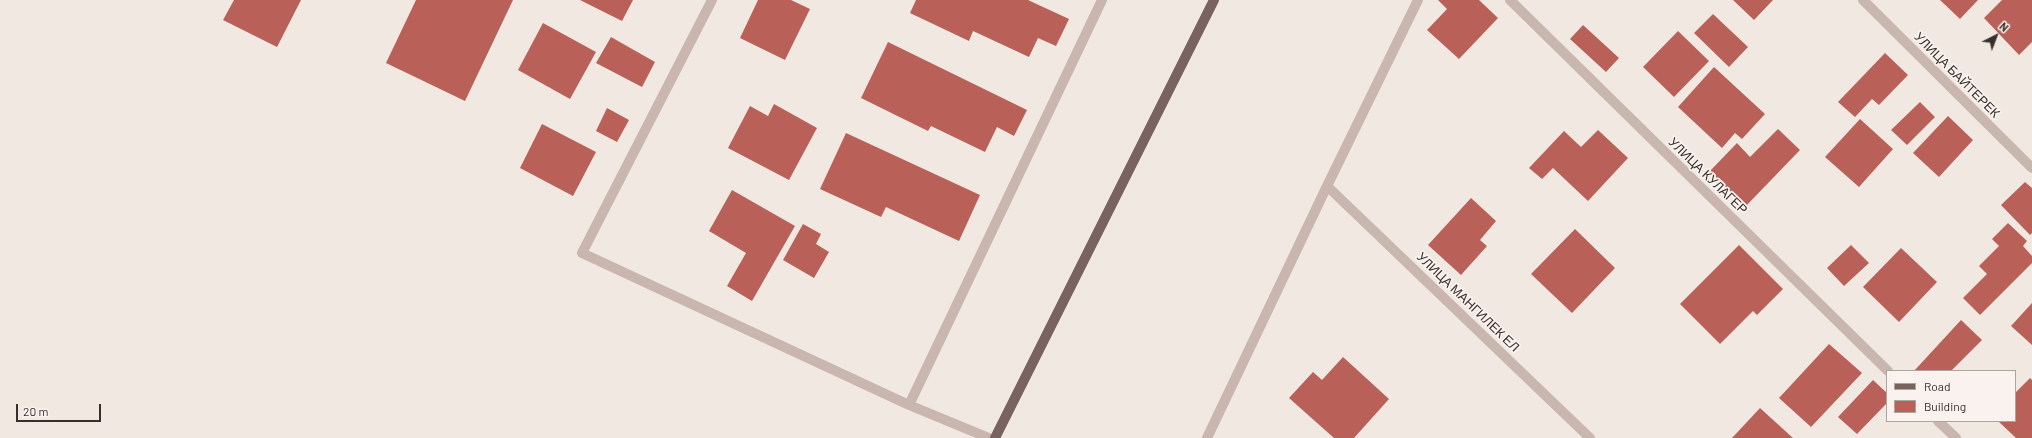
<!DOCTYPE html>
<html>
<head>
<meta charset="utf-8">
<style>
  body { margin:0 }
  #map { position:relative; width:2032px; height:438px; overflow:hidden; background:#f1e8e2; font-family:Barlow,sans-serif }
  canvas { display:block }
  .legend { position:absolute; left:1886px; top:370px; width:130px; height:52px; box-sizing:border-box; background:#f9f2ee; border:1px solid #aca4a0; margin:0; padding:5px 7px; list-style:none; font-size:12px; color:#382e2c }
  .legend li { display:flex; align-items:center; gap:8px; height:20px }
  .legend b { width:20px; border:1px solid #aca4a0 }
  .north { position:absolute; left:1976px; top:16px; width:40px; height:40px; -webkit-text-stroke:3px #f9f2ee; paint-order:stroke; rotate:42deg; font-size:11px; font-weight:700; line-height:16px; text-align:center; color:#382e2c }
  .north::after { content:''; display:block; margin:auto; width:14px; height:18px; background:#382e2c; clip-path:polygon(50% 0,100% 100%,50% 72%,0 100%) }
  .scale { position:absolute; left:16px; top:404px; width:85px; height:18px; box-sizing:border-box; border:2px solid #382e2c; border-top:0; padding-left:5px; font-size:12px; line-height:14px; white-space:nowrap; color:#382e2c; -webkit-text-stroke:3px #f9f2ee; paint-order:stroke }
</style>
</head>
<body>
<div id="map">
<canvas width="2032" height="438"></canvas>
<ul class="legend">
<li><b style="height:5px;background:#78635f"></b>Road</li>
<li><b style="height:11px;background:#b96158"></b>Building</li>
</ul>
<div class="north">N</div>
<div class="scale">20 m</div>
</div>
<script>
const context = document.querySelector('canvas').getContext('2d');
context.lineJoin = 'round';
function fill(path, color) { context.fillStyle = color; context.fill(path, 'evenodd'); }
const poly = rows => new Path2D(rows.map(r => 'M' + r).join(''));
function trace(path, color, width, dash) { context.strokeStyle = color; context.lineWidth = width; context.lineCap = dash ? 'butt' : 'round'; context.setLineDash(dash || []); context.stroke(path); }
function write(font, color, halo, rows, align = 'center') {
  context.font = font + ' Barlow,sans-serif'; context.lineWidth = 3.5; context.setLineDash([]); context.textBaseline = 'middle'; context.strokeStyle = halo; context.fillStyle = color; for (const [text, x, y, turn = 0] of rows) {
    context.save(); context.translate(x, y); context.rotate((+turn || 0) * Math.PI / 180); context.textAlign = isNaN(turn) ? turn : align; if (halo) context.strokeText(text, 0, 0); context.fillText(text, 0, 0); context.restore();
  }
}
const building = poly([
  [234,0,301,0,277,47,223,20],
  [416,0,513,0,465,101,386,63],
  [580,0,633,0,622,21],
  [758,0,791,0,810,9,785,60,740,38],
  [916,0,1028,0,1069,19,1056,46,1038,38,1029,57,973,31,969,41,910,13],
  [1438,0,1479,0,1498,18,1459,59,1427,30,1447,9],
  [1733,0,1773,0,1754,20],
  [1940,0,1978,0,1960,19],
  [2002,0,2032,0,2032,42,2019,55,1984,18],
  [1713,14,1748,47,1729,67,1694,33],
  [543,23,596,52,570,99,518,70],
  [1583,25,1619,58,1606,72,1570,39],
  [1678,31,1709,61,1674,97,1643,67],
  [611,37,655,62,642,87,596,63],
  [888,42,1027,110,1014,136,997,127,985,152,931,126,928,131,861,98],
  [1885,53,1908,75,1879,105,1872,99,1855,117,1838,102],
  [1714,67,1765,114,1742,139,1735,133,1722,148,1678,107],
  [1920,102,1935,117,1907,145,1891,130],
  [774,104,817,128,789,180,728,148,750,106,768,116],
  [607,108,629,120,617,142,596,131],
  [1948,116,1973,140,1939,177,1913,153],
  [1860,119,1893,149,1859,187,1825,157],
  [542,124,596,152,573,196,520,168],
  [1778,129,1800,150,1745,207,1710,171,1737,143,1750,157],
  [1598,130,1628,158,1588,201,1553,168,1542,179,1529,168,1564,131,1581,147],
  [846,133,980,195,959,241,886,207,881,217,820,189],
  [2025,182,2032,188,2032,233,2030,235,2001,205],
  [732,190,795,226,752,301,727,286,746,253,709,231],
  [1471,198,1496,221,1480,240,1487,246,1461,275,1428,245],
  [2008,223,2027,241,2023,246,2032,256,2032,263,1980,315,1963,298,1987,274,1979,266,1999,246,1992,239],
  [803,224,821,234,816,244,829,252,814,278,783,260],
  [1575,229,1615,268,1572,313,1531,274],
  [1739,245,1783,289,1757,315,1753,311,1720,344,1680,304],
  [1851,245,1869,263,1844,286,1827,268],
  [1901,248,1937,282,1899,322,1863,287],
  [2032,303,2032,345,2011,326],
  [1961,320,1982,340,1951,371,1914,371],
  [1829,344,1862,373,1811,427,1779,398],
  [1343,357,1389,399,1354,438,1334,438,1289,398,1313,372,1322,380],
  [2030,378,2032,380,2032,438,2016,438,1998,421,2015,421,2015,393],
  [1873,380,1887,393,1887,403,1857,434,1838,417],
  [1760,408,1793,438,1732,438]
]);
const minor = poly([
  [712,0,582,253,909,405,1102,0],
  [1510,0,1888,371],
  [1863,0,2032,168],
  [1327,186,1590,438],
  [909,405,989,438],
  [1938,421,1956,438],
  [1207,438,1327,186,1418,0]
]);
const major = poly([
  [995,438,1214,0]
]);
const streetNames = [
  ["УЛИЦА БАЙТЕРЕК",1957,75,45],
  ["УЛИЦА КУЛАГЕР",1708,176,44],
  ["УЛИЦА МАНГИЛЕК ЕЛ",1468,302,44]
];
fill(building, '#b96158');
trace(minor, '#c8b6af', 10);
trace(major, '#78635f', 10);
write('13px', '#382e2c', '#f9f2ee', streetNames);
</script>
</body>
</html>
